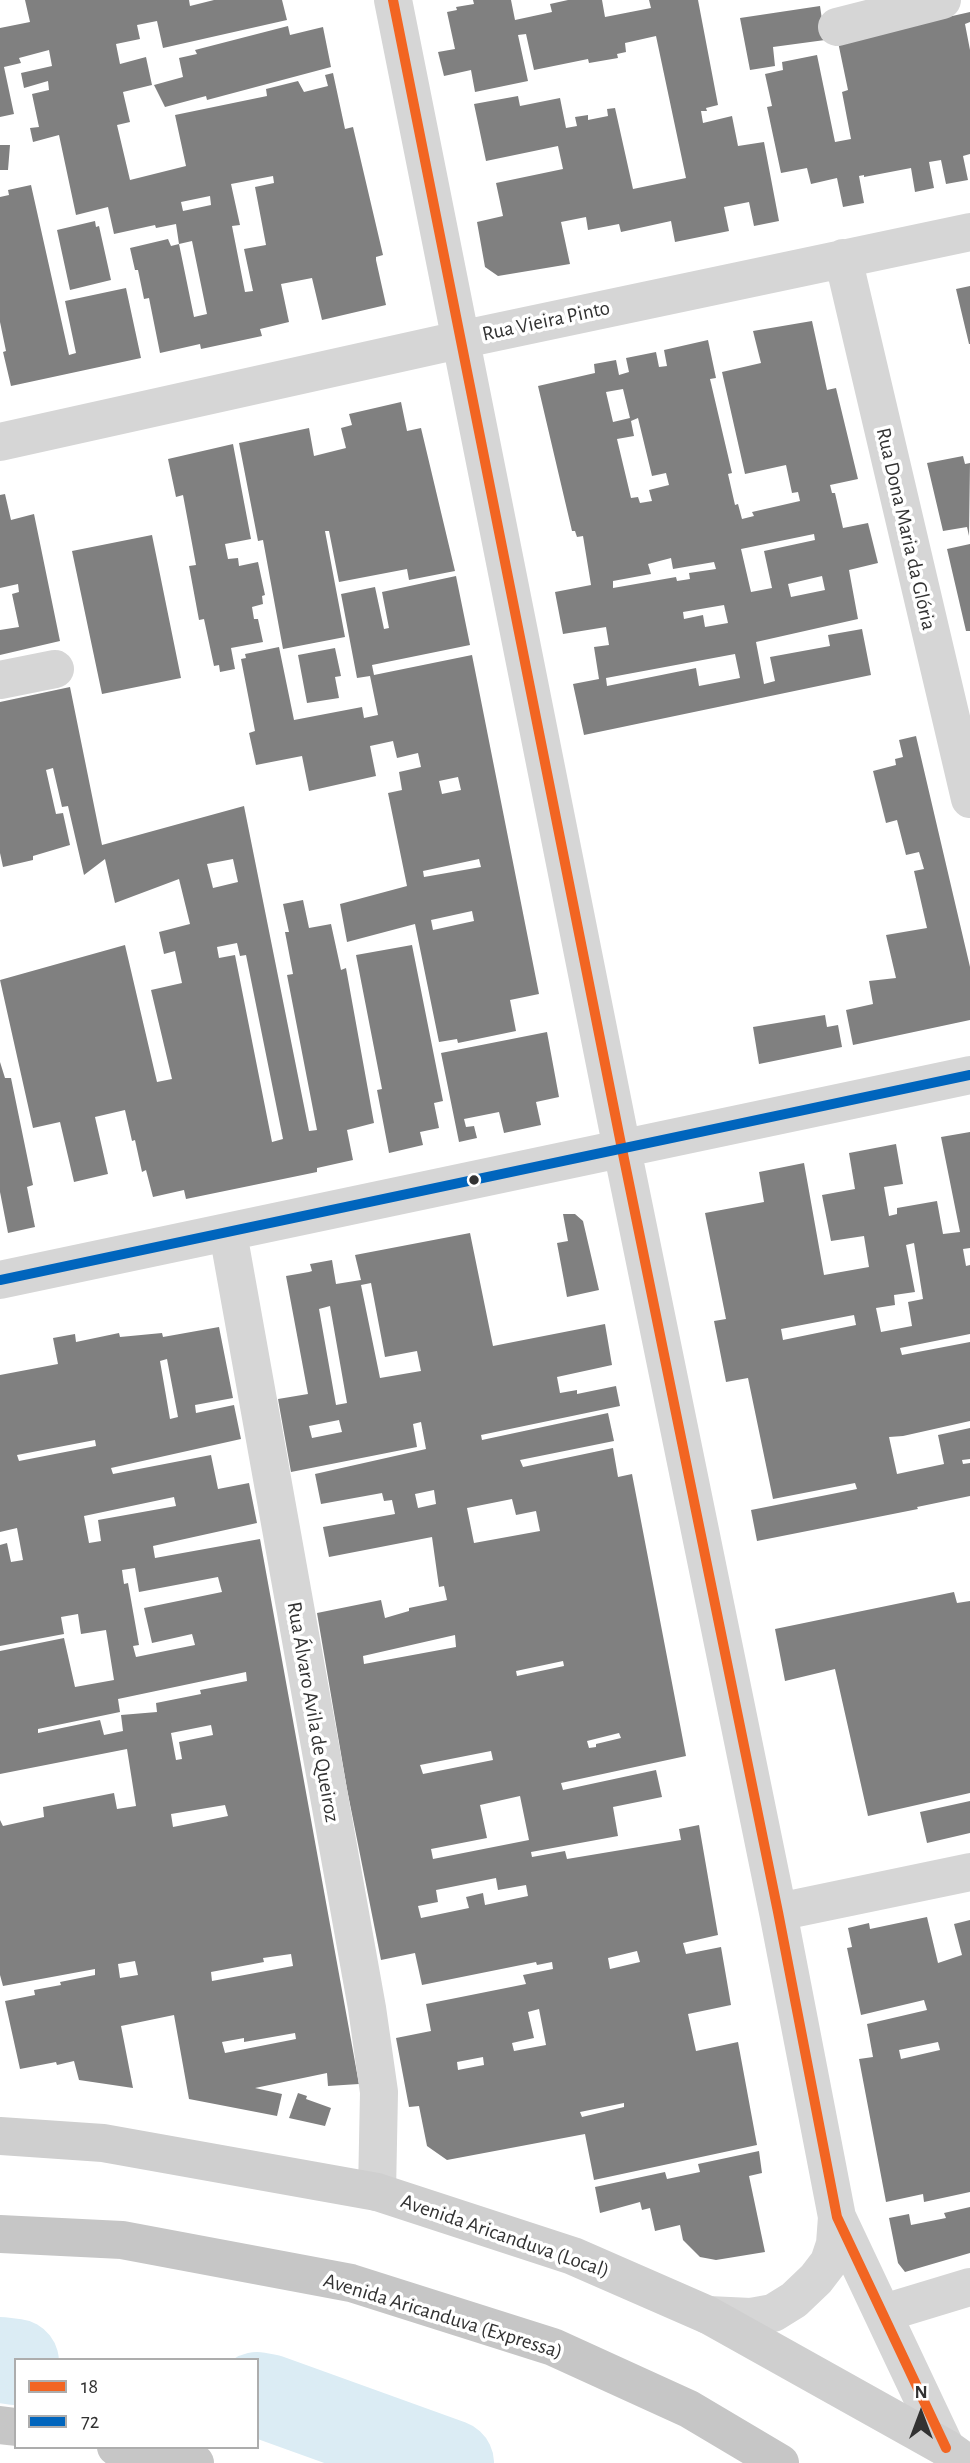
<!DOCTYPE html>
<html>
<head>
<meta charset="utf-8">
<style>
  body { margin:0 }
  #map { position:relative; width:970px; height:2463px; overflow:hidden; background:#fff; font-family:"Alegreya Sans",sans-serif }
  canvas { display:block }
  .legend { position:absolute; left:14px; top:2358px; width:245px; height:91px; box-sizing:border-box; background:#fff; border:2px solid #adadad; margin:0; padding:9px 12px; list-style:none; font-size:21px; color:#323232 }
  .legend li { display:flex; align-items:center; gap:14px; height:35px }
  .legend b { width:35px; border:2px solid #adadad }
  .north { position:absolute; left:886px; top:2379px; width:70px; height:70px; -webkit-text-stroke:5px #fff; paint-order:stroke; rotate:0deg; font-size:19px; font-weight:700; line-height:28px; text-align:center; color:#323232 }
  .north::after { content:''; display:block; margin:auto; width:24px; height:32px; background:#323232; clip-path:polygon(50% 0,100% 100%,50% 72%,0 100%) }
</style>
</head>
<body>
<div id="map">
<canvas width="970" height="2463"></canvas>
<ul class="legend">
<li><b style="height:9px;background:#f26522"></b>18</li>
<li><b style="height:9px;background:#0065bd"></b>72</li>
</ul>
<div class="north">N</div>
</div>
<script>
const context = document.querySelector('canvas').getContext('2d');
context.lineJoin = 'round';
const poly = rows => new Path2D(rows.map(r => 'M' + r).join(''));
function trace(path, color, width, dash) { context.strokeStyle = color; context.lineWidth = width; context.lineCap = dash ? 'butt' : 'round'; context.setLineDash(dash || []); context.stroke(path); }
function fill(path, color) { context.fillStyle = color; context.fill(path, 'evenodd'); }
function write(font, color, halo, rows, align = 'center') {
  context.font = font + ' "Alegreya Sans",sans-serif'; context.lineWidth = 7; context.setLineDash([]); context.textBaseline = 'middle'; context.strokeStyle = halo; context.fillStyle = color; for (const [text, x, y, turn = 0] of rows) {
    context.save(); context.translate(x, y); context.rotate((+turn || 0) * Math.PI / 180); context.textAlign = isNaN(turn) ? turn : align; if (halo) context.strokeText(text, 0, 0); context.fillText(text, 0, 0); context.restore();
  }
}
const river = poly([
  [0,2360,16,2362],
  [257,2395,268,2397,451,2463]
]);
const building = poly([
  [25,0,189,0,190,6,214,0,282,0,287,20,163,48,157,21,137,25,140,39,116,44,120,64,146,57,152,85,123,92,130,122,117,125,130,180,186,166,175,115,267,96,266,89,298,81,304,92,328,86,325,75,333,73,345,129,353,127,383,255,376,257,376,260,386,305,322,320,312,278,281,284,289,322,260,329,262,336,201,349,200,344,160,353,149,298,144,299,138,270,135,270,130,248,168,239,171,246,179,244,194,317,207,314,192,241,179,244,176,224,156,228,155,225,114,234,108,207,76,215,59,135,33,142,30,128,39,127,32,94,49,90,48,81,24,88,21,73,52,66,49,50,19,58,21,63,4,67,14,114,0,117,0,28,30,22],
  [273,176,274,183,255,187,266,245,244,249,253,291,245,292,232,226,240,225,231,184],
  [210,196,211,205,183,211,181,202],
  [473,0,511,0,515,20,552,12,550,4,568,0,602,0,605,17,651,8,649,0,698,0,718,105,706,108,707,111,701,111,703,123,732,116,738,146,764,142,779,221,754,226,749,202,724,207,729,231,675,242,671,221,621,232,619,224,588,230,586,217,561,222,570,264,498,276,485,267,477,222,503,216,496,183,563,169,558,146,486,161,474,104,518,96,520,106,560,98,566,128,577,126,575,117,588,115,588,120,608,116,607,109,615,108,633,189,686,178,656,36,625,43,626,52,617,54,618,58,589,63,588,59,534,70,526,34,518,35,528,81,475,92,471,70,444,76,438,52,455,49,447,12,457,10,456,7,474,4],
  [820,6,825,40,773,47,775,66,750,70,740,18],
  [970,12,970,22,965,24,970,50,970,154,963,156,968,180,946,184,941,160,929,162,934,188,915,192,911,168,864,177,864,175,859,176,864,203,843,207,837,178,811,184,807,168,781,173,767,107,772,106,765,74,783,70,782,62,817,55,835,142,851,139,842,92,848,90,838,42],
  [288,26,290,35,323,27,331,67,207,100,206,96,165,107,154,85,183,77,179,58,197,54,195,50],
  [0,145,10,145,8,170,0,170],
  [31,185,69,355,76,353,65,301,126,288,141,358,11,386,3,352,6,351,0,322,0,197,9,195,8,190],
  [95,221,96,227,99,226,111,280,70,290,57,230],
  [970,286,970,344,969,344,956,289],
  [812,321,827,390,836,388,858,479,830,485,832,493,835,493,843,528,868,523,878,563,849,570,858,619,756,642,764,684,775,681,770,657,830,646,828,635,862,629,871,675,584,735,573,684,599,679,594,647,609,645,606,627,563,634,555,592,591,585,583,536,577,537,575,531,572,531,538,386,595,373,594,364,616,360,619,375,629,372,626,358,656,352,659,367,667,366,664,350,708,340,716,378,710,379,732,473,728,474,735,505,738,504,742,519,754,516,752,512,800,501,798,492,792,493,786,465,745,474,722,372,761,363,753,331],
  [623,389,630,418,613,422,606,392],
  [638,418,652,476,666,473,669,485,649,490,652,501,640,503,638,497,631,498,617,439,634,436,631,421],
  [814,534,815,540,764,551,772,588,751,592,741,549],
  [671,558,673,569,714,562,716,569,689,573,690,579,677,581,676,577,613,588,613,581,651,574,648,564],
  [822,576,825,590,791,597,788,584],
  [724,605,728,623,705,627,703,615,684,619,683,612],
  [735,654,740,678,699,686,696,668,607,686,606,678],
  [401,402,407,431,421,428,455,571,409,580,407,569,339,582,329,531,325,531,345,637,283,649,263,540,258,541,239,443,309,428,314,456,346,448,341,428,352,425,349,414],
  [233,444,251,539,225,544,228,559,238,558,239,566,258,562,265,595,262,596,263,604,252,607,254,619,258,619,263,642,231,648,235,669,220,672,219,665,214,666,204,619,199,620,189,566,196,565,183,495,176,497,168,459],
  [963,456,965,464,970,463,969,536,967,527,943,531,927,463],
  [5,494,11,520,34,514,60,641,0,655,0,630,19,627,12,594,19,592,18,584,0,588,0,495],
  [152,535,181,678,102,694,72,551],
  [970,544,970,631,966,631,947,549],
  [456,576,470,645,372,665,374,675,472,655,539,994,510,1000,516,1031,458,1043,457,1039,439,1042,415,924,347,942,340,904,407,886,388,793,402,790,399,772,421,767,418,753,397,758,393,741,370,746,376,776,309,791,302,756,256,765,249,733,255,731,241,659,246,658,245,654,279,647,294,720,362,707,364,718,378,715,370,676,357,678,341,594,375,587,384,629,389,628,382,592],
  [458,777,461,790,442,794,439,781],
  [479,859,481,867,424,877,423,871],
  [472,911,474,921,433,930,431,920],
  [335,648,341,676,335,677,339,698,307,703,298,655],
  [70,687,102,845,244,806,309,1131,317,1130,287,975,293,974,285,932,289,932,283,904,303,900,309,928,331,924,341,970,346,968,374,1123,347,1130,353,1160,317,1168,317,1172,186,1199,184,1190,153,1197,146,1170,142,1172,135,1140,132,1141,125,1110,95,1117,108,1174,74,1182,60,1122,33,1128,0,980,125,945,157,1082,172,1079,151,990,182,983,175,951,164,954,159,932,190,924,179,879,115,903,105,859,84,875,68,806,62,807,53,768,46,770,56,814,63,813,70,845,33,856,33,860,3,867,0,853,0,702],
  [233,859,238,882,213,888,207,864],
  [237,943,240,956,246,955,283,1139,272,1142,235,955,219,958,217,947],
  [916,736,970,967,970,1020,853,1045,846,1010,873,1004,869,981,896,978,886,935,927,928,914,871,924,869,919,852,906,855,897,820,886,823,873,771,896,765,895,759,903,757,899,740],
  [412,945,443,1101,434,1103,439,1128,420,1132,423,1145,389,1153,377,1090,382,1089,356,955],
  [825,1015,827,1027,838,1025,842,1047,759,1064,753,1027],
  [547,1032,559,1097,536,1102,541,1125,504,1133,499,1112,464,1119,466,1127,474,1126,477,1138,459,1142,441,1053],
  [0,1062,5,1078,11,1078,33,1185,27,1187,35,1227,8,1233,0,1192],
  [970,1132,970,1248,963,1249,966,1266,970,1265,970,1334,900,1348,902,1355,970,1342,970,1421,903,1436,889,1437,897,1474,944,1464,938,1435,970,1428,970,1459,962,1460,963,1464,970,1463,970,1496,917,1507,918,1509,757,1541,751,1510,857,1489,855,1483,773,1499,748,1378,726,1382,714,1321,726,1319,705,1213,764,1202,759,1172,804,1163,824,1275,869,1267,864,1236,831,1241,822,1195,855,1189,849,1153,896,1144,903,1184,884,1187,889,1216,897,1214,897,1208,937,1201,943,1234,960,1232,941,1137],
  [914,1243,923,1299,908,1302,912,1326,881,1332,876,1308,895,1305,894,1295,915,1292,906,1245],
  [854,1315,856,1325,783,1340,781,1329],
  [563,1214,575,1214,583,1221,599,1290,567,1297,557,1243,568,1241],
  [470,1233,493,1346,605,1324,612,1365,557,1377,560,1393,577,1390,577,1394,616,1386,620,1406,481,1435,482,1440,608,1413,614,1441,520,1460,523,1467,613,1448,618,1477,632,1474,686,1756,561,1783,563,1790,656,1770,662,1797,613,1807,618,1836,531,1852,532,1857,565,1851,567,1859,681,1840,679,1829,699,1825,718,1935,683,1943,686,1954,721,1947,731,2005,688,2014,696,2051,738,2042,757,2145,594,2180,585,2134,447,2160,427,2146,419,2106,409,2107,396,2038,431,2031,426,2004,526,1984,523,1975,553,1969,552,1962,537,1965,536,1962,422,1985,415,1953,381,1960,347,1789,317,1613,381,1600,385,1618,409,1611,409,1608,447,1600,444,1586,439,1587,432,1537,329,1557,323,1527,395,1514,392,1500,384,1501,382,1493,321,1504,315,1474,426,1449,421,1422,413,1424,417,1447,291,1472,278,1399,308,1394,286,1276,309,1272,312,1271,310,1264,332,1260,336,1284,361,1280,355,1255],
  [371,1283,385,1357,417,1351,421,1371,380,1378,361,1285],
  [330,1306,347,1403,336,1405,319,1309],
  [339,1420,342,1432,312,1438,309,1426],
  [434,1490,436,1504,418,1508,415,1494],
  [512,1499,516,1515,536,1511,540,1531,474,1543,467,1508],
  [455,1635,456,1647,364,1664,363,1656],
  [563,1661,564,1666,517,1676,516,1671],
  [619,1733,621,1738,596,1744,596,1747,589,1748,587,1741],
  [491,1751,493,1760,423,1774,420,1765],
  [520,1796,529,1840,433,1859,431,1849,487,1838,480,1805],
  [496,1878,498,1890,526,1885,528,1896,485,1905,483,1893,466,1897,469,1908,421,1918,418,1906,438,1902,436,1890],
  [637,1951,640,1962,610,1969,608,1958],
  [539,2009,546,2045,514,2051,512,2043,534,2038,528,2012],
  [483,2057,484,2065,458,2070,457,2062],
  [624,2103,624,2107,582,2117,580,2112],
  [219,1327,233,1398,195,1405,196,1413,234,1405,241,1439,111,1468,113,1474,211,1455,218,1489,249,1483,257,1523,153,1546,155,1558,260,1539,359,2084,328,2086,327,2073,255,2088,282,2094,277,2116,189,2099,174,2015,121,2026,133,2088,79,2080,74,2061,57,2065,56,2062,20,2069,5,2001,35,1995,34,1990,61,1985,60,1982,95,1975,95,1969,3,1986,0,1975,0,1820,3,1826,44,1817,43,1807,114,1793,117,1809,136,1806,127,1749,0,1774,0,1651,64,1638,75,1687,114,1680,106,1630,81,1634,78,1614,61,1617,64,1634,0,1646,0,1545,7,1543,11,1562,23,1560,17,1528,0,1532,0,1375,58,1364,53,1338,75,1334,76,1342,119,1333,120,1337,162,1333,163,1337],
  [167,1359,178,1417,170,1419,160,1361],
  [95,1440,96,1446,19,1461,17,1455],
  [174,1497,176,1506,98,1520,101,1541,89,1543,84,1516],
  [135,1568,139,1592,218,1577,222,1592,144,1608,152,1643,192,1634,195,1645,136,1657,133,1646,139,1645,128,1583,124,1584,122,1570],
  [246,1672,247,1681,200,1690,201,1694,156,1703,157,1712,121,1715,123,1731,104,1735,100,1720,38,1733,38,1729,120,1712,118,1699],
  [211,1725,213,1735,179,1742,182,1759,176,1760,171,1733],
  [225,1805,228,1816,173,1827,171,1814],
  [291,1954,293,1966,212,1981,211,1972,264,1962,263,1958],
  [135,1961,138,1975,120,1978,118,1964],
  [295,2033,296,2039,225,2053,222,2042,244,2038,244,2042],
  [954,1592,957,1603,970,1601,970,1793,868,1816,835,1669,785,1681,775,1629],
  [970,1801,970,1833,927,1843,920,1812],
  [927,1917,938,1963,962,1955,954,1924,970,1920,970,2192,924,2202,923,2194,886,2202,859,2059,873,2057,867,2024,927,2010,924,2000,861,2015,847,1948,852,1947,848,1928,869,1923,870,1929],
  [938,2042,940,2050,901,2059,899,2050],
  [298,2093,307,2096,306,2099,331,2108,325,2126,289,2118],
  [759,2151,762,2173,749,2176,765,2252,716,2260,700,2257,683,2240,680,2225,655,2231,650,2208,642,2210,640,2202,600,2213,595,2187,665,2172,667,2179,700,2172,698,2164],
  [970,2207,970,2253,905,2272,898,2263,889,2218,909,2214,911,2225,946,2218,944,2213]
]);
const minor = poly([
  [393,0,622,1149,778,1912,837,2217,946,2448],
  [837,27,942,0],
  [843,258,970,799],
  [0,442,459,340,970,232],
  [0,680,55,669],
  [228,1233,367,2008,379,2092,377,2192],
  [0,1280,970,1075],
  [778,1912,970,1872],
  [884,2313,970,2287],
  [708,2315,751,2317,773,2313,794,2300,816,2279,829,2262,835,2244,837,2217]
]);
const secondary = poly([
  [0,2136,103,2143,377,2192,573,2256,708,2315,946,2448,967,2463]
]);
const trunk = poly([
  [0,2234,122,2240,351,2283,553,2347,689,2409,780,2463],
  [0,2425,16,2427],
  [116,2447,195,2463]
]);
const bus1 = poly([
  [393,0,622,1149,778,1912,837,2217,946,2448]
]);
const bus2 = poly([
  [0,1280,970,1075]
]);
const markers = [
  [474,1180,6,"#323232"]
];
const streetNames = [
  ["Rua Vieira Pinto",546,321,-12],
  ["Rua Dona Maria da Glória",906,529,77],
  ["Rua Álvaro Avila de Queiroz",313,1712,80],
  ["Avenida Aricanduva (Local)",505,2236,19],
  ["Avenida Aricanduva (Expressa)",443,2316,17]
];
trace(river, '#dbecf4', 86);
fill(building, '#808080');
trace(minor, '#d6d6d6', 38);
trace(secondary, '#cfcfcf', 38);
trace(trunk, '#c6c6c6', 38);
trace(bus1, '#f26522', 10);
trace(bus2, '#0065bd', 10);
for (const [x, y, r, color] of markers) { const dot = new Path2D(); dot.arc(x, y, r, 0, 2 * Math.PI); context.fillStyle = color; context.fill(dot); trace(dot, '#fff', 2.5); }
write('21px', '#323232', '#fff', streetNames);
</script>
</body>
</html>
